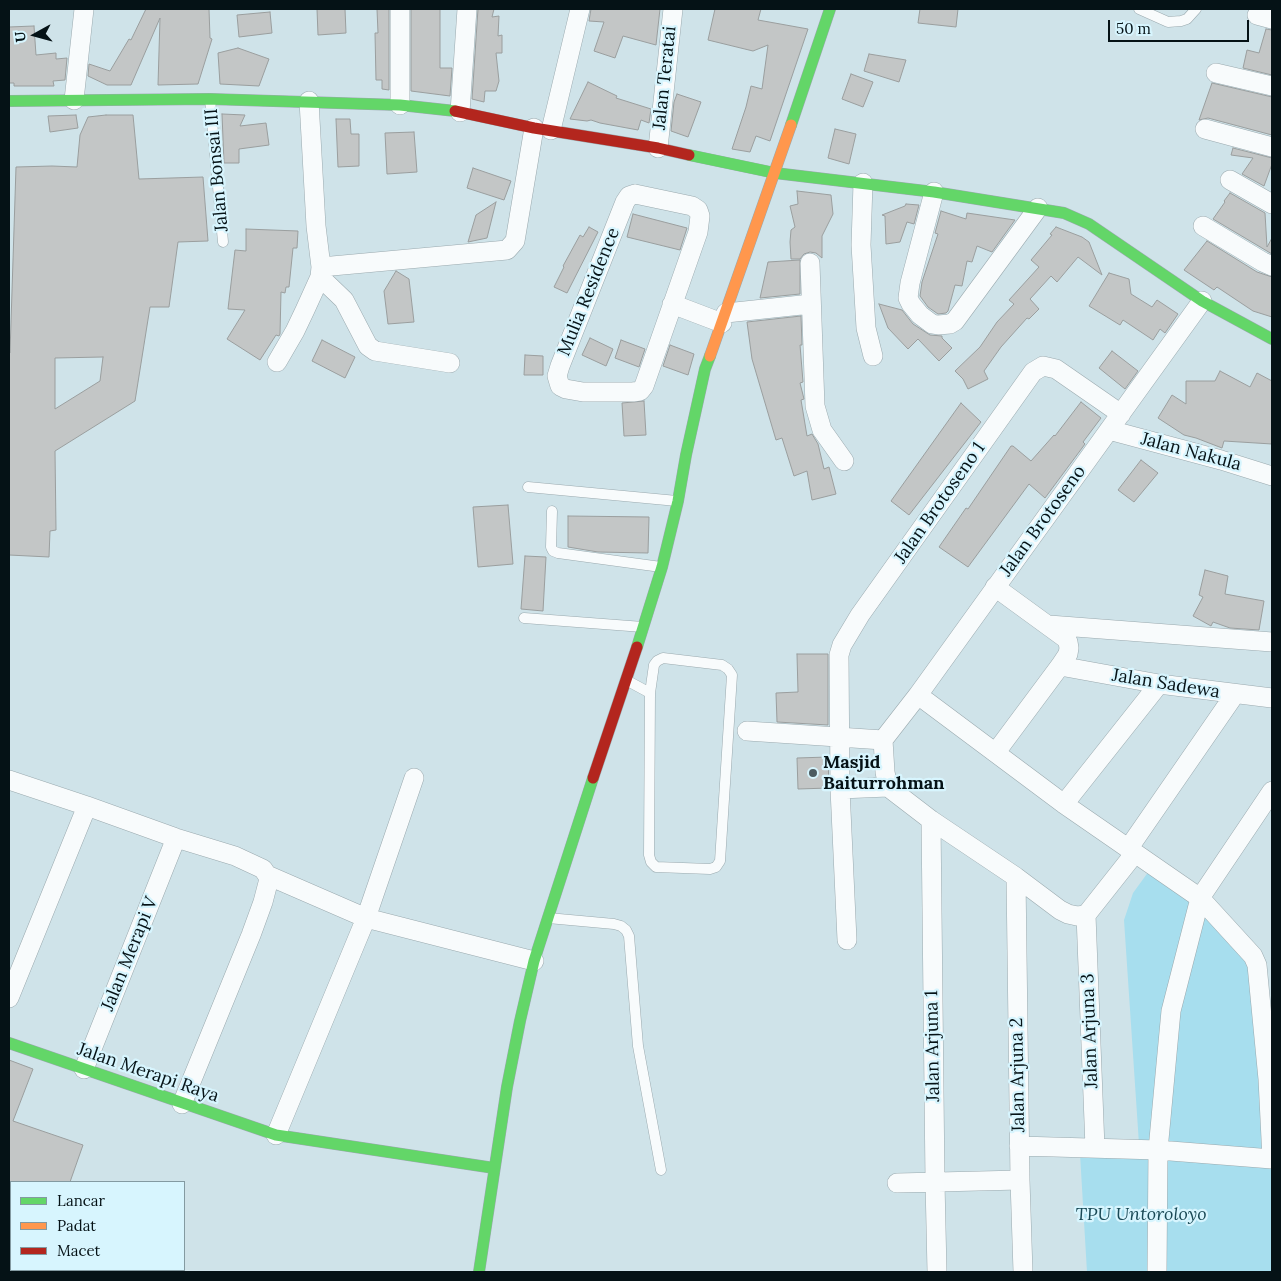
<!DOCTYPE html>
<html>
<head>
<meta charset="utf-8">
<style>
  body { margin:0 }
  #map { position:relative; width:1281px; height:1281px; overflow:hidden; background:#cfe3e9; font-family:Lora,serif }
  canvas { display:block }
  .frame { position:absolute; inset:0; border:10px solid #051216; pointer-events:none }
  .legend { position:absolute; left:10px; top:1181px; width:175px; height:90px; box-sizing:border-box; background:#d7f5fe; border:1px solid #839aa1; margin:0; padding:6px 9px; list-style:none; font-size:15px; color:#051216 }
  .legend li { display:flex; align-items:center; gap:10px; height:25px }
  .legend b { width:25px; border:1px solid #839aa1 }
  .north { position:absolute; left:10px; top:10px; width:50px; height:50px; -webkit-text-stroke:4px #d7f5fe; paint-order:stroke; rotate:263deg; font-size:14px; font-weight:700; line-height:20px; text-align:center; color:#051216 }
  .north::after { content:''; display:block; margin:auto; width:18px; height:22px; background:#051216; clip-path:polygon(50% 0,100% 100%,50% 72%,0 100%) }
  .scale { position:absolute; left:1108px; top:20px; width:141px; height:22px; box-sizing:border-box; border:2px solid #051216; border-top:0; padding-left:6px; font-size:15px; line-height:18px; white-space:nowrap; color:#051216; -webkit-text-stroke:4px #d7f5fe; paint-order:stroke }
</style>
</head>
<body>
<div id="map">
<canvas width="1281" height="1281"></canvas>
<div class="frame"></div>
<ul class="legend">
<li><b style="height:6px;background:#63d668"></b>Lancar</li>
<li><b style="height:6px;background:#ff974d"></b>Padat</li>
<li><b style="height:6px;background:#b3261e"></b>Macet</li>
</ul>
<div class="north">U</div>
<div class="scale">50 m</div>
</div>
<script>
const context = document.querySelector('canvas').getContext('2d');
context.lineJoin = 'round';
function fill(path, color) { context.fillStyle = color; context.fill(path, 'evenodd'); }
const poly = rows => new Path2D(rows.map(r => 'M' + r).join(''));
function trace(path, color, width, dash) { context.strokeStyle = color; context.lineWidth = width; context.lineCap = dash ? 'butt' : 'round'; context.setLineDash(dash || []); context.stroke(path); }
function write(font, color, halo, rows, align = 'center') {
  context.font = font + ' Lora,serif'; context.lineWidth = 4.5; context.setLineDash([]); context.textBaseline = 'middle'; context.strokeStyle = halo; context.fillStyle = color; for (const [text, x, y, turn = 0] of rows) {
    context.save(); context.translate(x, y); context.rotate((+turn || 0) * Math.PI / 180); context.textAlign = isNaN(turn) ? turn : align; if (halo) context.strokeText(text, 0, 0); context.fillText(text, 0, 0); context.restore();
  }
}
const green = poly([
  [1149,871,1184,895,1251,964,1268,1152,1139,1144,1124,920,1133,893],
  [1080,1154,1272,1168,1272,1272,1087,1272]
]);
const building = poly([
  [146,9,209,9,210,38,212,39,198,84,158,85,160,18,131,85,107,85,88,76,89,64,110,71,129,39,131,40,146,9],
  [317,9,345,9,346,33,318,35,317,9],
  [377,9,389,9,389,90,382,89,382,80,376,80,375,33,378,33,377,9],
  [411,9,440,9,440,68,452,68,450,96,411,91,411,9],
  [478,9,494,9,492,17,499,16,498,36,502,35,502,53,496,53,499,81,496,91,485,91,484,102,472,99,478,9],
  [591,9,660,9,656,45,623,36,615,58,594,51,604,22,589,21,591,9],
  [715,9,761,9,758,20,808,29,770,141,756,136,750,152,732,149,746,107,751,86,762,89,768,45,753,51,708,40,715,9],
  [920,9,958,9,956,27,918,23,920,9],
  [270,12,272,33,239,37,237,15,270,12],
  [34,26,36,55,56,53,56,59,67,58,65,80,53,81,54,86,14,86,14,83,9,83,9,27,34,26],
  [1266,29,1272,30,1272,75,1243,68,1247,50,1259,53,1266,29],
  [238,48,269,59,259,86,220,84,218,53,238,48],
  [869,54,906,60,899,82,864,71,869,54],
  [851,74,873,82,863,107,842,99,851,74],
  [588,82,617,96,616,98,651,109,649,123,641,120,638,130,600,123,591,120,587,121,570,119,588,82],
  [1212,83,1272,97,1272,135,1208,118,1199,120,1212,83],
  [677,94,701,102,688,137,671,131,674,102,677,94],
  [222,114,245,115,240,126,266,123,269,145,239,149,239,163,224,163,222,114],
  [76,115,78,128,50,132,48,116,76,115],
  [106,115,133,115,139,179,203,177,208,241,178,242,169,307,150,307,135,401,55,451,56,530,50,531,49,557,9,555,9,353,10,353,16,167,52,166,77,167,80,135,88,117,106,115],
  [103,357,100,381,55,409,55,358,103,357],
  [336,119,350,119,351,134,359,134,359,166,338,167,336,119],
  [835,129,856,134,849,164,828,158,835,129],
  [414,132,417,172,387,174,385,133,414,132],
  [1233,148,1272,158,1272,164,1264,186,1242,174,1253,158,1231,155,1233,148],
  [473,168,511,181,504,200,467,188,473,168],
  [797,191,831,195,833,214,822,236,822,258,816,253,810,252,804,254,800,259,791,259,790,242,791,230,795,227,790,206,798,204,797,191],
  [1230,193,1265,213,1267,247,1272,238,1272,254,1213,219,1225,202,1224,201,1230,193],
  [496,202,487,238,468,242,476,215,496,202],
  [906,204,919,205,914,224,907,222,900,242,886,244,885,216,882,215,905,206,906,204],
  [941,211,966,219,967,213,1015,220,992,252,977,246,972,262,967,261,962,286,955,285,948,311,946,313,938,314,928,307,920,296,922,282,938,234,935,233,941,211],
  [633,214,687,228,680,250,627,237,633,214],
  [589,227,598,232,567,293,554,287,564,267,563,266,580,235,583,237,589,227],
  [1056,227,1082,237,1089,242,1102,275,1078,257,1057,282,1051,276,1030,299,1039,309,1029,319,1027,318,1001,347,984,371,988,379,968,389,963,379,955,371,980,347,997,322,1014,304,1009,300,1039,267,1031,260,1052,235,1050,234,1056,227],
  [246,229,298,231,297,248,293,248,289,287,286,287,285,293,281,292,280,334,279,336,276,335,260,360,227,339,245,310,228,309,235,250,246,251,246,229],
  [1207,241,1257,272,1272,277,1272,317,1253,311,1217,287,1214,290,1184,270,1207,241],
  [800,260,800,294,760,298,768,262,800,260],
  [396,271,409,279,414,322,388,324,384,291,396,271],
  [1109,273,1129,279,1131,294,1152,307,1157,300,1178,314,1165,333,1160,329,1153,340,1123,320,1120,325,1089,306,1109,273],
  [879,304,902,310,913,324,930,335,942,336,942,338,952,348,939,361,918,339,908,349,888,328,879,304],
  [801,316,802,345,800,345,803,382,800,383,804,399,801,400,807,436,812,434,818,444,824,469,829,467,836,494,812,500,807,471,794,476,782,438,776,440,752,359,747,322,801,316],
  [590,338,613,349,606,366,582,355,590,338],
  [322,340,355,357,345,378,312,361,322,340],
  [621,340,645,349,639,367,615,358,621,340],
  [670,345,694,354,688,375,663,366,670,345],
  [1112,351,1138,371,1125,389,1099,368,1112,351],
  [525,355,543,356,543,375,524,375,525,355],
  [1220,371,1250,387,1257,373,1272,381,1272,444,1224,441,1222,448,1196,438,1184,435,1158,418,1172,395,1186,404,1186,381,1215,381,1220,371],
  [644,401,646,435,624,436,622,403,644,401],
  [1081,402,1101,418,1083,442,1085,444,1045,498,1029,484,968,567,939,547,966,508,968,509,1011,446,1013,446,1031,461,1054,435,1055,436,1081,402],
  [961,403,981,422,909,515,891,501,961,403],
  [1141,460,1158,473,1134,502,1118,490,1141,460],
  [508,505,513,564,478,567,473,507,508,505],
  [568,516,649,517,648,553,598,552,568,547,568,516],
  [525,556,546,557,543,611,521,609,525,556],
  [1205,570,1228,576,1225,594,1264,601,1259,630,1230,628,1213,622,1211,626,1193,616,1203,597,1199,595,1205,570],
  [797,654,828,654,828,725,777,722,776,693,798,692,797,654],
  [828,757,829,788,798,789,797,758,828,757],
  [9,1060,33,1069,13,1121,83,1145,70,1182,9,1182,9,1060]
]);
const lane = poly([
  [1139,9,1168,22,1181,21,1187,19,1196,9],
  [210,99,223,242],
  [528,487,677,501],
  [552,511,551,547,553,551,558,553,661,567],
  [524,618,643,627],
  [626,680,650,693,649,855,651,862,656,867,710,869,716,867,720,861,732,675,728,669,722,665,663,658,657,661,654,665,650,693],
  [548,918,614,924,621,926,626,930,629,936,638,1046,661,1170]
]);
const street = poly([
  [1257,15,1272,19],
  [1216,73,1272,86],
  [74,100,84,9],
  [400,105,400,9],
  [460,112,467,9],
  [1205,129,1272,147],
  [551,130,580,9],
  [658,148,673,9],
  [1230,180,1272,204],
  [863,183,861,245,866,328,873,356],
  [934,192,910,283,908,298,911,304,920,315,932,324,938,325,950,324,955,321,1038,208],
  [635,194,692,206,698,210,700,216,698,232,644,386,640,391,633,392,583,392,566,389,560,386,557,376,560,366,625,202,629,196,635,194],
  [1203,226,1263,262,1272,266],
  [810,263,815,406,822,430,844,461],
  [321,267,507,250,515,241,534,128],
  [320,277,344,300,368,346,375,351,450,363],
  [672,304,722,323],
  [726,313,811,304],
  [277,362,295,331,305,310,320,277,321,267,316,226,309,101],
  [1109,430,1221,460,1272,476],
  [995,587,1065,638,1068,642,1069,648,1068,654,1060,666,996,752],
  [1049,625,1272,642],
  [1060,666,1159,684,1272,698],
  [918,695,1064,804,1200,898,1253,956,1257,965,1268,1079,1272,1159,1158,1150,1019,1146],
  [747,731,883,740],
  [883,740,918,695,1202,301],
  [883,740,885,772,888,787,931,820,1016,877,1060,910,1068,914,1077,916,1086,915,1135,853],
  [9,780,87,806],
  [840,789,888,787],
  [1064,804,1159,684],
  [931,820,935,1182,937,1272],
  [1128,849,1235,694],
  [267,875,366,918,534,961],
  [1016,877,1020,1180,1023,1272],
  [1086,915,1095,1148],
  [847,940,840,789,839,655,842,645,860,615,1033,372,1043,366,1056,369,1121,414],
  [9,998,87,806,176,838,235,856,263,869,267,875,269,879,263,902,251,935,182,1104],
  [84,1069,176,838],
  [276,1135,366,918,414,778],
  [897,1183,1020,1180],
  [1157,1272,1158,1150,1171,1011,1200,898,1272,791]
]);
const fast = poly([
  [9,101,210,99,400,105,455,111],
  [791,125,830,9],
  [689,155,775,173,934,192,1064,213,1089,224,1202,301,1272,339],
  [637,647,662,567,678,501,686,455,705,369,710,356],
  [9,1043,276,1135,494,1168],
  [479,1272,507,1087,520,1021,534,961,593,778]
]);
const slow = poly([
  [710,356,791,125]
]);
const jam = poly([
  [455,111,534,128,658,148,689,155],
  [593,778,637,647]
]);
const markers = [
  [813,773,5,"#4c5b60"]
];
const streetNames = [
  ["Jalan Teratai",665,78,-84],
  ["Jalan Bonsai III",217,170,-95],
  ["Mulia Residence",589,292,-68],
  ["Jalan Nakula",1191,452,15],
  ["Jalan Brotoseno 1",940,503,-55],
  ["Jalan Brotoseno",1043,521,-54],
  ["Jalan Sadewa",1166,684,9],
  ["Jalan Merapi V",130,954,-68],
  ["Jalan Arjuna 3",1090,1031,-92],
  ["Jalan Arjuna 1",933,1046,-91],
  ["Jalan Merapi Raya",148,1073,19],
  ["Jalan Arjuna 2",1018,1075,-91]
];
const poiNames = [
  ["Masjid",823,763],
  ["Baiturrohman",823,784]
];
const parkNames = [
  ["TPU Untoroloyo",1141,1215]
];
fill(green, '#a7deee');
fill(building, '#c3c6c6');
trace(building, '#9a9e9e', 1);
trace(lane, '#9aa9ae', 11);
trace(street, '#9aa9ae', 20);
trace(fast, '#9aa9ae', 12);
trace(slow, '#9aa9ae', 12);
trace(jam, '#9aa9ae', 12);
trace(lane, '#f8fbfc', 10);
trace(street, '#f8fbfc', 19);
trace(fast, '#63d668', 11);
trace(slow, '#ff974d', 11);
trace(jam, '#b3261e', 11);
for (const [x, y, r, color] of markers) { const dot = new Path2D(); dot.arc(x, y, r, 0, 2 * Math.PI); context.fillStyle = color; context.fill(dot); trace(dot, '#d7f5fe', 2); }
write('18px', '#051216', '#d7f5fe', streetNames);
write('bold 18px', '#051216', '#d7f5fe', poiNames, 'left');
write('italic 18px', '#194955', '#d7f5fe', parkNames);
</script>
</body>
</html>
